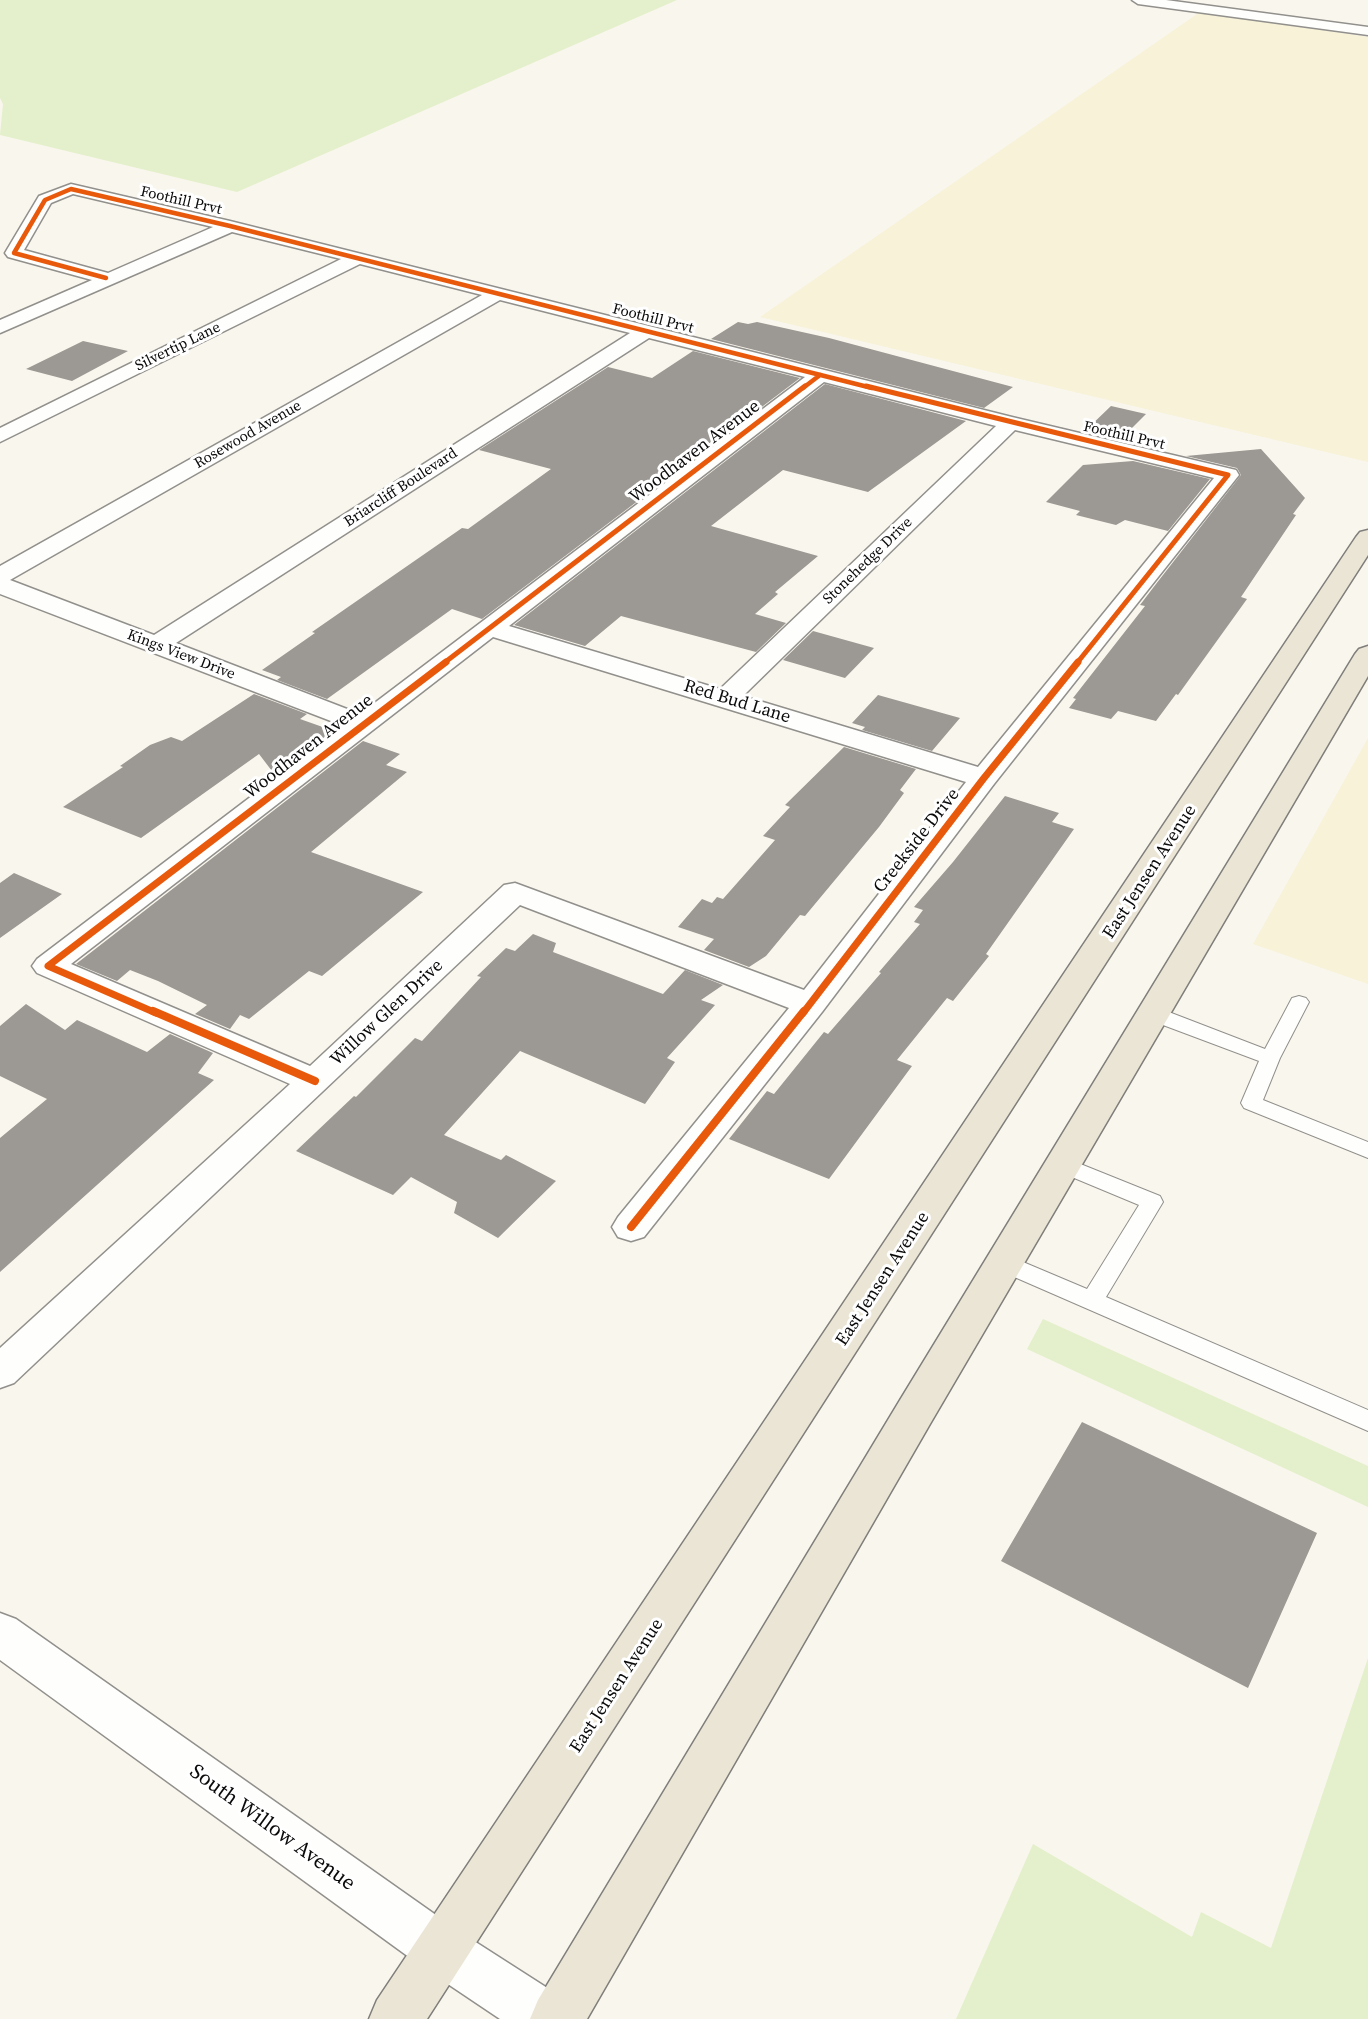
<!DOCTYPE html>
<html>
<head>
<meta charset="utf-8">
<style>
  body { margin:0 }
  canvas { display:block; background:#f9f6ed }
</style>
</head>
<body>
<canvas width="1368" height="2019"></canvas>
<script>
const context = document.querySelector('canvas').getContext('2d');
context.lineJoin = 'round';
function fill(path, color) { context.fillStyle = color; context.fill(path, 'evenodd'); }
const poly = rows => new Path2D(rows.map(r => 'M' + r).join(''));
function trace(path, color, width, dash) { context.strokeStyle = color; context.lineWidth = width; context.lineCap = dash ? 'butt' : 'round'; context.setLineDash(dash || []); context.stroke(path); }
function write(font, color, halo, rows, align = 'center') {
  context.font = font + ' "Source Serif 4",serif'; context.lineWidth = 6; context.setLineDash([]); context.textBaseline = 'middle'; context.strokeStyle = halo; context.fillStyle = color; for (const [text, x, y, turn = 0] of rows) {
    context.save(); context.translate(x, y); context.rotate((+turn || 0) * Math.PI / 180); context.textAlign = isNaN(turn) ? turn : align; if (halo) context.strokeText(text, 0, 0); context.fillText(text, 0, 0); context.restore();
  }
}
const farmland = poly([
  [1200,12,1368,37,1368,462,760,317],
  [1368,738,1368,984,1253,944]
]);
const green = poly([
  [0,0,677,0,237,192,0,135,3,104,0,98],
  [1043,1319,1368,1466,1368,1507,1027,1349],
  [1368,1658,1368,2019,956,2019,1033,1844,1192,1937,1201,1912,1271,1948]
]);
const building = poly([
  [738,322,748,324,757,322,829,338,1013,387,984,408,711,339],
  [83,341,128,351,72,381,26,369],
  [693,351,800,378,482,619,452,609,327,699,277,680,281,677,262,670,315,633,312,632,462,528,468,529,551,469,479,450,608,367,652,378],
  [825,384,966,421,868,492,783,470,711,526,818,556,775,592,778,594,755,614,786,623,756,652,621,616,585,646,514,625],
  [1111,406,1146,414,1120,440,1084,432],
  [1261,449,1305,498,1293,514,1296,515,1241,597,1247,599,1178,695,1176,694,1156,721,1118,711,1111,719,1069,708,1076,699,1073,698,1145,606,1140,605,1156,584,1241,475,1237,468,1186,456],
  [1133,461,1210,479,1168,531,1125,520,1116,525,1076,515,1080,511,1046,502,1083,465],
  [813,631,874,648,845,678,783,660],
  [254,694,307,714,300,719,334,731,275,775,259,754,141,838,63,807,123,767,120,766,150,745,171,737,182,741],
  [878,695,960,718,932,751,862,730,865,727,852,723],
  [363,741,400,754,386,765,407,772,311,852,423,892,322,976,309,971,249,1019,240,1015,230,1029,195,1014,207,1005,158,981,130,970,117,981,76,964],
  [844,747,916,769,900,790,904,793,879,827,805,916,800,915,766,956,749,967,704,950,714,939,678,927,702,899,712,903,717,897,723,899,775,840,763,836,790,807,785,805],
  [1005,796,1059,813,1052,822,1074,829,986,954,989,956,953,1001,947,998,897,1060,912,1066,829,1179,729,1139,767,1091,774,1094,824,1032,828,1034,881,973,879,972,920,924,914,922,923,910,914,907,953,862],
  [14,873,62,894,0,938,0,883],
  [533,934,556,943,553,952,663,994,685,970,723,985,701,1000,715,1005,667,1058,675,1062,645,1104,520,1051,444,1135,501,1160,506,1155,556,1181,498,1238,454,1213,457,1202,411,1177,393,1195,296,1151,354,1096,356,1097,415,1038,422,1041,481,977,477,976,506,948,515,951],
  [26,1004,65,1030,77,1020,147,1052,170,1034,213,1053,198,1073,214,1080,0,1272,0,1138,47,1099,0,1076,0,1026],
  [1082,1422,1317,1533,1248,1688,1001,1561]
]);
const service = poly([
  [1299,996,1306,998,1309,1002,1280,1058,1263,1100,1368,1142,1368,1158,1244,1108,1241,1103,1259,1061,1147,1019,1144,1014,1147,1009,1154,1008,1161,1009,1265,1049,1292,998,1299,996],
  [1063,1157,1160,1196,1163,1202,1106,1297,1368,1410,1368,1431,996,1269,993,1263,996,1257,1004,1254,1087,1289,1139,1205,1055,1170,1052,1165,1055,1160,1063,1157]
]);
const minor = poly([
  [71,184,230,221,1012,417,1236,470,1239,475,994,784,822,1012,644,1237,631,1241,618,1237,612,1227,618,1217,789,1008,520,905,14,1383,0,1388,0,1348,290,1084,37,973,32,966,37,959,344,726,0,594,0,566,482,295,360,264,0,442,0,428,341,259,232,232,0,333,0,320,92,280,8,257,5,253,39,196,71,184],
  [73,194,213,227,108,273,24,250,51,203,73,194],
  [500,300,630,333,154,635,10,580,500,300],
  [649,338,805,377,360,714,176,643,649,338],
  [824,382,996,426,720,689,509,626,824,382],
  [1015,430,1214,478,978,767,743,696,1015,430],
  [493,637,966,782,804,990,515,883,504,885,310,1066,71,964,493,637],
  [0,1613,16,1619,460,1932,566,2000,574,2019,500,2019,424,1968,0,1660,0,1613]
]);
const tertiary = poly([
  [1132,0,1166,0,1368,27,1368,35,1138,4,1132,0]
]);
const primary = poly([
  [1368,530,1368,555,427,2019,369,2019,377,2000,1356,537,1360,532,1368,530],
  [1368,646,1368,676,930,1424,587,2019,530,2019,538,2000,900,1400,1355,654,1359,649,1368,646]
]);
const cyclewayFar3 = poly([
  [106,278,14,253,45,200,71,189,230,226,872,388],
  [803,388,820,375]
]);
const cyclewayFar2 = poly([
  [866,386,1228,475,1077,663],
  [444,663,805,386]
]);
const cyclewayFar1 = poly([
  [156,1013,48,966,446,662],
  [803,1013,984,778,1078,662]
]);
const cycleway = poly([
  [153,1011,315,1081],
  [631,1227,804,1011]
]);
const farStreetnames = [
  ["Foothill Prvt",181,201,13],
  ["Foothill Prvt",653,319,14],
  ["Silvertip Lane",178,347,-26],
  ["Rosewood Avenue",248,435,-30],
  ["Foothill Prvt",1124,436,13],
  ["Briarcliff Boulevard",401,488,-33],
  ["Stonehedge Drive",868,561,-44],
  ["Kings View Drive",181,655,21]
];
const streetNames = [
  ["Woodhaven Avenue",695,452,-37],
  ["Red Bud Lane",737,702,17],
  ["Woodhaven Avenue",309,747,-38],
  ["Creekside Drive",917,841,-52],
  ["East Jensen Avenue",1150,872,-57],
  ["Willow Glen Drive",387,1013,-43],
  ["East Jensen Avenue",883,1279,-57],
  ["East Jensen Avenue",617,1686,-57]
];
const nearStreetnames = [
  ["South Willow Avenue",272,1828,36]
];
fill(farmland, '#f7f2d8');
fill(green, '#e4f0cb');
fill(building, '#9c9893');
trace(service, '#92908c', 2);
trace(minor, '#92908c', 3);
trace(tertiary, '#92908c', 3);
trace(primary, '#7f7e7a', 3);
fill(service, '#fefefc');
fill(minor, '#fefefc');
fill(tertiary, '#fefefc');
fill(primary, '#ebe5d6');
trace(cyclewayFar3, '#e8590c', 4.5);
trace(cyclewayFar2, '#e8590c', 5);
trace(cyclewayFar1, '#e8590c', 7);
trace(cycleway, '#e8590c', 8);
write('15px', '#0a0a0a', '#fff', farStreetnames);
write('18px', '#0a0a0a', '#fff', streetNames);
write('21px', '#0a0a0a', '#fff', nearStreetnames);
</script>
</body>
</html>
